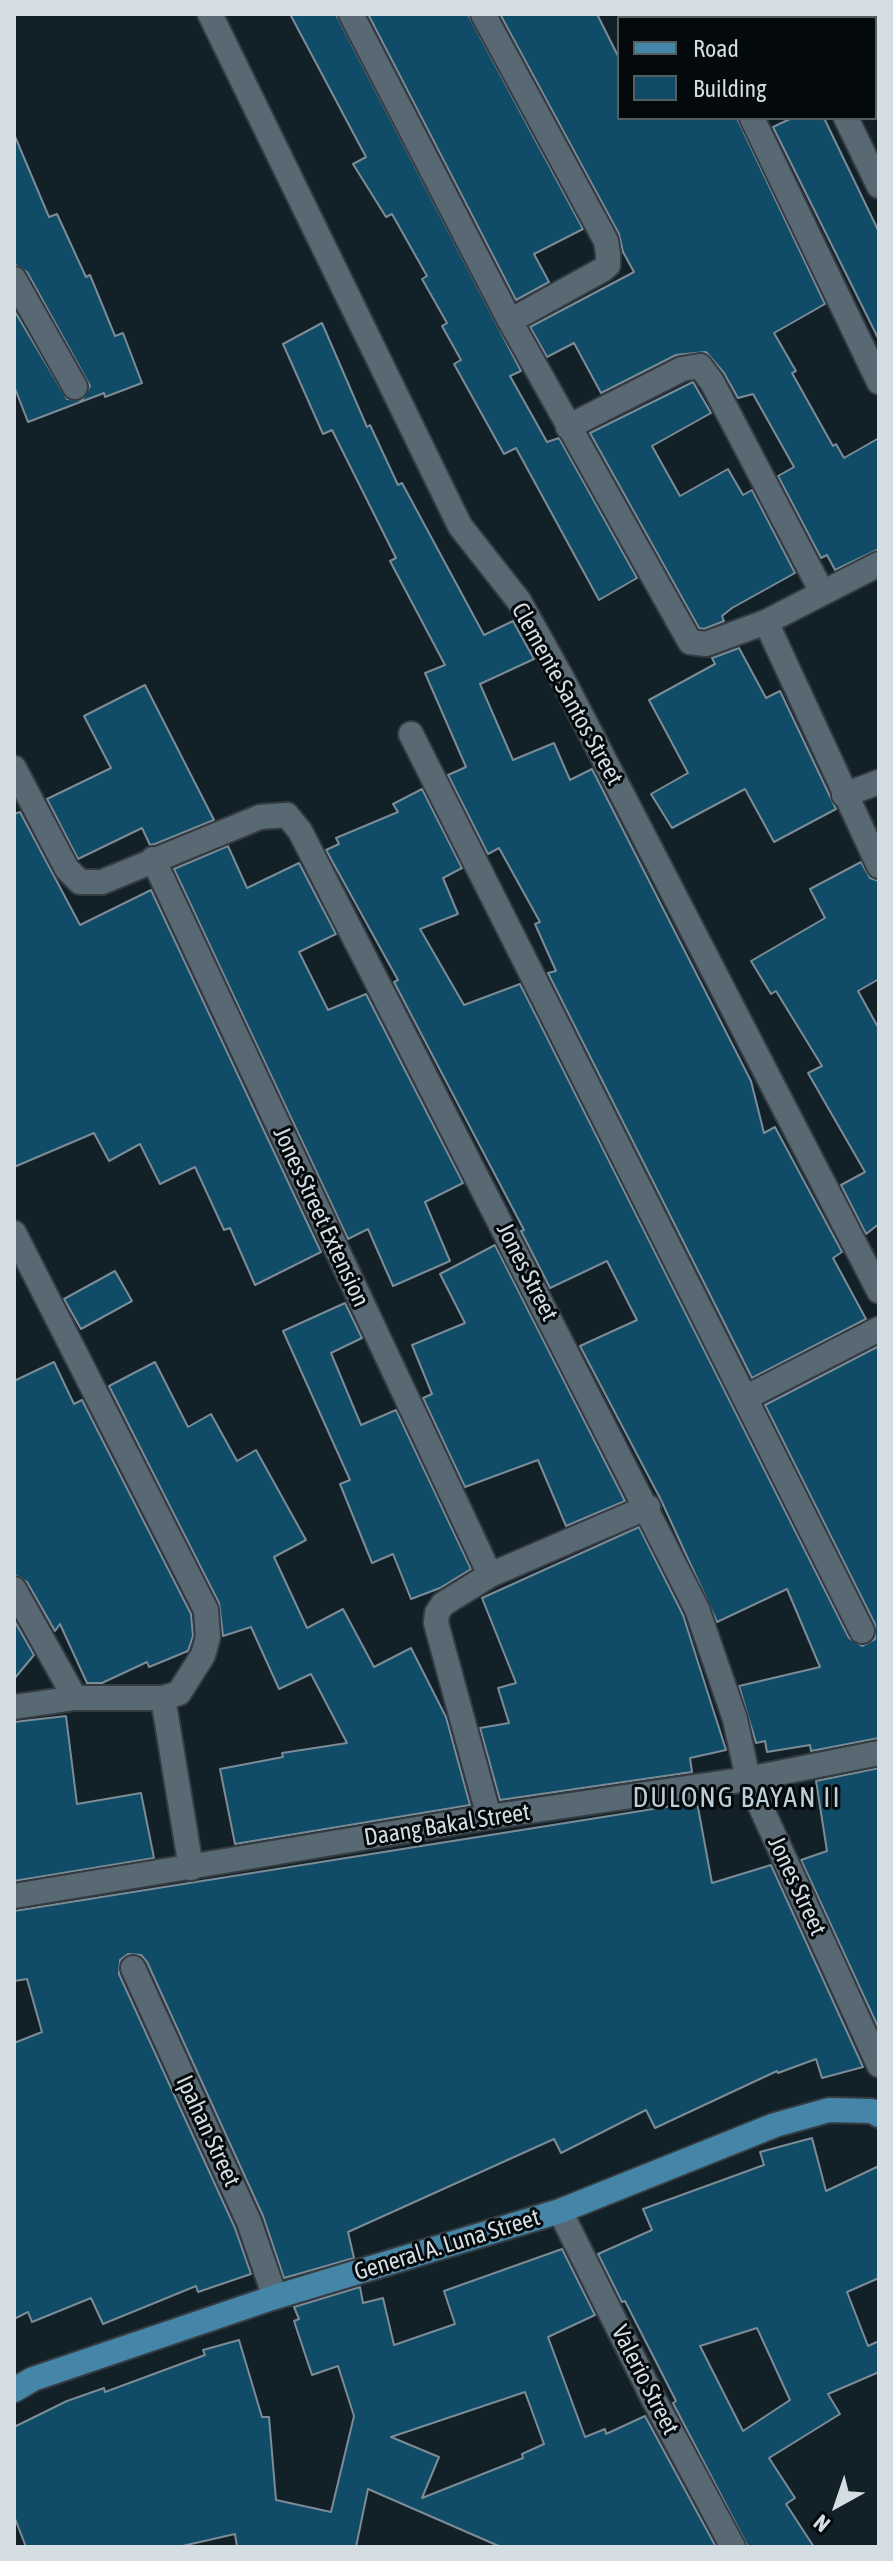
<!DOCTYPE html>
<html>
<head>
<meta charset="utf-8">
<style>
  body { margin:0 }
  #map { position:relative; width:893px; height:2561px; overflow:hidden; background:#122028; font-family:"Asap Condensed",sans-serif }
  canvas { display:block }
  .frame { position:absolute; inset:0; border:16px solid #d4dde2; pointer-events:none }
  .legend { position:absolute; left:617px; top:16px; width:260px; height:104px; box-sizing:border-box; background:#04090c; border:2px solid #575e62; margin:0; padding:10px 14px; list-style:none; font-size:24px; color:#d4dde2 }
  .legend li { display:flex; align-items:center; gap:16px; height:40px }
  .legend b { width:40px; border:2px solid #575e62 }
  .north { position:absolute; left:797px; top:2465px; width:80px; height:80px; -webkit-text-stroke:6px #04090c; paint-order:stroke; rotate:220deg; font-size:22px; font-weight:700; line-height:32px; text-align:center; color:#d4dde2 }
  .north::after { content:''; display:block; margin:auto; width:28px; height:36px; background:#d4dde2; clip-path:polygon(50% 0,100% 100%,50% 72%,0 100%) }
</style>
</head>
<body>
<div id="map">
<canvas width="893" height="2561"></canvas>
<div class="frame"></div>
<ul class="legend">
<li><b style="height:10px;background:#4586a8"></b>Road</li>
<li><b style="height:22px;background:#104b68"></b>Building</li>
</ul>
<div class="north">N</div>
</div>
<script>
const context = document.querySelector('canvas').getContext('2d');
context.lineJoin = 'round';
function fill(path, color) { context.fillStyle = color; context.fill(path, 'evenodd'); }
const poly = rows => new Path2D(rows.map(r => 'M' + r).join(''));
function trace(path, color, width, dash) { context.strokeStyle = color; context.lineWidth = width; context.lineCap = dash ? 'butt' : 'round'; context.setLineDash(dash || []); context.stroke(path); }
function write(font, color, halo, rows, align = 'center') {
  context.font = font + ' "Asap Condensed",sans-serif'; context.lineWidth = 6; context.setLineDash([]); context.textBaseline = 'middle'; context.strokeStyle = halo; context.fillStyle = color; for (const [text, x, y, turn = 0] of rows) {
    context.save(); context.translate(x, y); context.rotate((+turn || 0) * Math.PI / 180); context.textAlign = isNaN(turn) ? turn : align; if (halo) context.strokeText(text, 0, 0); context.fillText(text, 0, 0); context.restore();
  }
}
const building = poly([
  [290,14,336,14,521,371,510,376,547,442,559,438,637,578,599,600,516,448,504,454,454,364,461,360,442,326,447,323,422,279,427,276,392,214,386,217,353,164,366,157,290,14],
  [368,14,468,14,583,229,534,254,549,282,516,300,368,14],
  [500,14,597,14,619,58,619,118,737,118,825,304,774,333,796,371,792,373,833,446,836,444,844,458,879,438,879,549,835,570,827,555,821,558,778,476,794,467,753,394,738,398,724,373,706,352,676,355,601,393,574,343,547,357,530,327,634,272,623,252,619,234,500,14],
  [792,118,824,118,879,232,879,340,773,127,792,118],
  [14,134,49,217,57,214,86,277,90,275,115,336,123,333,142,383,105,397,104,393,28,422,14,386,14,310,67,399,82,400,90,386,27,272,14,264,14,134],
  [322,323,367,427,370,425,398,485,402,483,484,635,513,621,534,659,480,684,513,760,554,743,570,780,592,769,751,1081,764,1133,775,1127,842,1252,833,1258,866,1319,752,1378,548,973,556,971,535,924,540,922,499,848,488,854,448,775,466,767,425,673,445,665,390,561,396,558,332,430,323,434,283,344,322,323],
  [693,382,711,413,652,446,680,496,728,469,743,495,752,490,795,573,732,608,722,616,724,621,704,629,699,628,590,433,693,382],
  [739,648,766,698,780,691,836,809,774,842,745,789,672,828,651,794,688,773,649,700,715,664,712,658,739,648],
  [145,685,214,820,155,844,150,845,142,828,78,859,47,799,111,768,84,716,145,685],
  [422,789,462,868,443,878,458,914,420,929,464,1005,520,984,849,1638,862,1646,875,1639,875,1624,765,1405,879,1346,879,1738,811,1751,810,1745,767,1752,765,1741,756,1743,739,1686,820,1667,787,1589,717,1622,661,1500,580,1346,637,1320,607,1261,550,1288,521,1231,524,1230,394,982,398,980,326,850,339,844,336,838,398,812,393,804,422,789],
  [20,812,80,925,151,890,321,1252,255,1285,230,1228,224,1230,195,1167,160,1184,140,1144,109,1161,94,1133,14,1167,14,814,20,812],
  [228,846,247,888,299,863,336,934,299,952,328,1010,366,994,463,1183,425,1202,450,1261,393,1286,368,1229,348,1239,174,869,228,846],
  [861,862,870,878,879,881,879,979,858,991,879,1029,879,1224,866,1234,841,1185,865,1172,808,1073,822,1066,776,991,771,994,751,961,825,918,810,889,861,862],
  [495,1245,625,1501,566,1526,538,1460,465,1487,423,1398,432,1394,412,1345,465,1323,440,1274,495,1245],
  [115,1271,132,1301,81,1329,64,1299,115,1271],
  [345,1303,362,1338,331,1353,361,1425,396,1410,471,1569,440,1588,411,1599,393,1554,372,1563,340,1484,350,1480,283,1331,345,1303],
  [54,1362,74,1404,82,1400,191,1614,193,1636,188,1651,149,1667,147,1662,102,1683,87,1683,60,1624,55,1631,27,1582,14,1574,14,1381,54,1362],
  [155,1362,188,1427,211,1414,237,1461,256,1450,306,1540,274,1557,307,1628,343,1609,374,1667,411,1648,446,1717,470,1805,235,1844,220,1769,283,1757,282,1753,347,1743,311,1674,279,1689,251,1627,223,1636,219,1603,109,1386,155,1362],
  [639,1527,683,1615,726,1750,690,1758,692,1772,500,1800,480,1728,509,1723,498,1688,516,1683,482,1598,639,1527],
  [14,1620,34,1655,14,1679,14,1620],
  [66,1716,77,1804,141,1793,154,1858,14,1881,14,1722,66,1716],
  [879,1768,879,2029,801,1860,827,1851,816,1781,879,1768],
  [697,1802,712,1883,771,1865,863,2067,822,2078,816,2059,778,2073,777,2071,655,2128,646,2110,561,2153,554,2139,348,2232,354,2258,284,2278,263,2216,147,1962,141,1955,128,1954,120,1960,119,1974,235,2228,251,2274,198,2292,196,2286,103,2324,91,2298,32,2322,28,2312,14,2319,14,2043,42,2032,27,1979,14,1981,14,1911,697,1802],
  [812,2138,826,2191,879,2166,879,2278,847,2292,868,2346,879,2341,879,2372,828,2394,840,2414,769,2458,795,2498,786,2504,814,2547,748,2547,673,2403,676,2401,625,2301,622,2302,598,2254,652,2230,643,2209,764,2165,760,2152,812,2138],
  [757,2328,790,2400,743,2431,700,2346,757,2328],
  [562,2249,595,2315,548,2337,585,2437,605,2429,606,2434,645,2416,716,2547,501,2547,368,2489,356,2547,237,2547,235,2534,178,2547,26,2547,14,2516,14,2427,67,2401,104,2388,105,2392,205,2355,203,2350,239,2340,262,2417,269,2417,276,2500,331,2512,354,2416,338,2366,312,2375,294,2321,299,2319,294,2307,360,2287,363,2303,383,2298,394,2345,455,2324,444,2291,562,2249],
  [525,2392,544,2444,522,2454,523,2458,422,2498,439,2457,391,2437,525,2392]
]);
const street = poly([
  [210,14,460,526,519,601,563,680,879,1291],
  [351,14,510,321,690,642,706,644,766,622,879,564],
  [483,14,606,241,608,254,608,265,602,270,510,321],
  [702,14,704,18],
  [796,14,798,18],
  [752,118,879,382],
  [846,118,879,186],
  [14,279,75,387],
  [568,427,682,369,700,366,712,382,822,592],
  [766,622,879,866],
  [411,734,862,1631],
  [14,768,67,869,80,882,102,882,260,817,287,815,300,831,697,1609,735,1719,748,1779,879,2065],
  [844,795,879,782],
  [153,859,490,1575],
  [14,1233,206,1610,208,1637,203,1655,179,1693,163,1698,191,1868],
  [747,1397,879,1329],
  [14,1589,75,1698],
  [14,1707,75,1698,163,1698],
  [489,1817,436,1623,437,1613,443,1604,490,1575,648,1507],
  [133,1968,249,2222,275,2297],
  [560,2211,653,2398,733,2547]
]);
const secondary = poly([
  [14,1896,489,1817,748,1779,879,1753]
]);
const primary = poly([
  [14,2390,33,2379,275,2297,560,2211,775,2125,829,2110,872,2111,879,2115]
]);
const streetNames = [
  ["Clemente Santos Street",567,694,61],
  ["Jones Street Extension",321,1217,65],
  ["Jones Street",527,1272,63],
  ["Daang Bakal Street",447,1825,-9],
  ["Jones Street",797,1886,65],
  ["Ipahan Street",208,2131,65],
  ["General A. Luna Street",447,2245,-17],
  ["Valerio Street",645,2380,63]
];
const quarterNames = [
  ["DULONG BAYAN II",737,1798]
];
fill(building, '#104b68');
trace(building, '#7c8c96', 2);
trace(street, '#343c42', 28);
trace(secondary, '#343c42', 28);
trace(primary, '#343c42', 28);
trace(street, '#596973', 24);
trace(secondary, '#596973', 24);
trace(primary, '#4586a8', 24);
write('24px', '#d4dde2', '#04090c', streetNames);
context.letterSpacing = '2px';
write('28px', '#bcced9', '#04090c', quarterNames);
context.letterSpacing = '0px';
</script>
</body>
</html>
